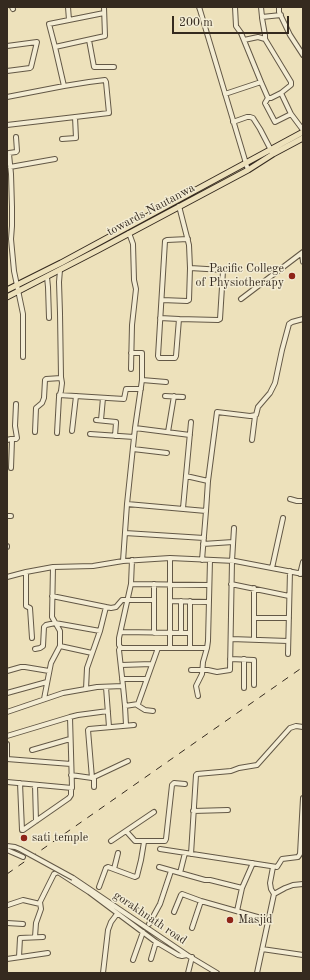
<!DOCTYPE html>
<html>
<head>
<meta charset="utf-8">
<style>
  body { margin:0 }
  #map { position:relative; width:310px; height:980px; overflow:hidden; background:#ede1bb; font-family:"Old Standard TT",serif }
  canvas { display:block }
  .frame { position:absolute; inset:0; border:8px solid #352a1f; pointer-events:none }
  .scale { position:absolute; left:172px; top:16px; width:117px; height:18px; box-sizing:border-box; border:2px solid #352a1f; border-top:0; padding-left:5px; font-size:12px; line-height:14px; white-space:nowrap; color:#352a1f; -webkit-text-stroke:3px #f3ecd3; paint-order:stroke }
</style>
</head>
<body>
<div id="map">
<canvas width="310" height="980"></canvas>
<div class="frame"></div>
<div class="scale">200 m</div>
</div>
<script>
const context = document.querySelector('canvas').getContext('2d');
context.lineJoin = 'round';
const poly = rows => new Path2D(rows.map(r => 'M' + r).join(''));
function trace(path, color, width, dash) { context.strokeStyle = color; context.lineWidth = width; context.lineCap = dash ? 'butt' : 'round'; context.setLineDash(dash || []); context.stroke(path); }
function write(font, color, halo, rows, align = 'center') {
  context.font = font + ' "Old Standard TT",serif'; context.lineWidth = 3; context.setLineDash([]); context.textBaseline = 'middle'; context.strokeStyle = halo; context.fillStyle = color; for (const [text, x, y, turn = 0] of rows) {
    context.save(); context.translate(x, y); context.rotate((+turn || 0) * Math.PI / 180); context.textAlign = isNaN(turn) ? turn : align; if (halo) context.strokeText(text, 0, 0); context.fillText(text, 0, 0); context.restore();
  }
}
const minor = poly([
  [12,7,13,9],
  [68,7,69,20],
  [199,7,200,10,248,170],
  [235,7,236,26,241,33,261,82,268,98,271,98,281,93,291,85,291,82,265,39,258,37,244,40],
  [261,7,262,17,281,15],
  [279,7,279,12,290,35,303,55],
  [262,18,265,35,265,39],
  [89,40,94,67,114,67],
  [7,46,37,42,31,67,30,68,7,71],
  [55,47,49,24,104,13],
  [281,93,291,114,303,130],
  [225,94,261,82],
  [7,97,64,86,55,47,105,36,104,7],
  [268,98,265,103,275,122,291,114],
  [233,122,247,117,250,117,253,118,260,129,272,152],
  [7,125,109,113,106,82,105,80,89,82,64,86],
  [16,137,17,151,16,152,9,153,9,154,11,174,12,207,12,226,11,239,14,271,23,314,23,357],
  [62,139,76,138,75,117],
  [10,167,55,159],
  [129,233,133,244,134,280,136,289,132,325,131,369],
  [302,253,303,262],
  [47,277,48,287,49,318],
  [241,299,303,252],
  [162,300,187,301,189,300,190,268,189,245,179,206],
  [160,318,179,319,176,356,175,358,159,358,158,356,165,241,167,240,188,239],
  [179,319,218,320,220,319,223,271,223,270,190,268],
  [142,380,166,382],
  [59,395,124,399,126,389,141,389],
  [165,396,183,397],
  [96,420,116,422,116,423,115,436],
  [101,420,103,398],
  [135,428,190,435],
  [72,431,76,396],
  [35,432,36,408,42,403,44,398,45,380,46,379,61,378],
  [168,432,174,396],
  [57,433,59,397,61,391,62,383,61,377,60,313,59,282,60,270],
  [90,434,134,437],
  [11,439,16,439,17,438,15,426,16,404],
  [7,440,11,439,12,440,11,468],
  [252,440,255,416],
  [133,449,167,453],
  [186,476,208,481],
  [290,499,297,501,303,501],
  [127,504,206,511,202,560],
  [183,508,191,422],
  [206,511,208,481,217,412,250,416,256,415,258,407,270,393,275,383,282,350,289,324,292,322,303,319],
  [7,516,11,516],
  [125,533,204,538],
  [203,544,233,542],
  [7,547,7,546],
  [123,561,127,504,135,428,142,380,142,353,131,353],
  [272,568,283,518],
  [26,572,26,606,30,608,32,638],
  [300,574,303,562],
  [7,577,26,572,53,567,93,566,123,561,170,558,235,561,303,574],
  [131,584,209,585],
  [231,584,289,596],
  [52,596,111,608,116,607,122,600,154,600],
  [170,601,209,602],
  [254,618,289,618],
  [121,632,190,633],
  [154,633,154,584],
  [181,633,181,601],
  [231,639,288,641],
  [254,640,254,588],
  [60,646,92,653],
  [121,648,119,645,119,638,131,584,132,560],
  [170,648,207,648],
  [190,648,190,601],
  [35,649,40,648,43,646,44,627,46,625,55,623,100,631],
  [288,654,290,571],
  [230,659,254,660,254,685],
  [121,665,152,664],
  [191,670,208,670,217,672,230,670,232,561,234,528],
  [7,671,21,667,25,667,49,671],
  [122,679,147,679],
  [123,686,125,706,138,704,158,648],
  [106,687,109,727],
  [244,688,244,659],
  [86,689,87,668,100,631,106,607],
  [7,693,47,682],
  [198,696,196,686,202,674,203,662,207,648,208,641,210,560],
  [44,699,51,663,60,646,60,631,52,617,53,567],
  [137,705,145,710,153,711],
  [125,706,126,725],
  [7,712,63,693,97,687,123,686,119,650,120,648,170,648,170,558],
  [7,736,70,717],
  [7,744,7,759,71,764],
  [32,750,70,739],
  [71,775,92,778,128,761],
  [92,778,88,730,89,729,134,725],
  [7,782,72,788,70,717,78,715,108,711],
  [20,783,22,830,23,830,69,798,71,795,71,788],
  [35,785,36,821],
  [94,787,94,777],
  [193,811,228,810],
  [126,831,135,841,165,841,166,839,172,785,174,783,185,784],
  [111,841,154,812],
  [7,846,15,847,20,849],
  [160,849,277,867,282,859,298,857,300,854,303,798],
  [7,850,23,857],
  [191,854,196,775,197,774,231,771,239,768,257,765,290,728,296,726,303,727],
  [159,867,205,880,210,880,242,888],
  [273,867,270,883,271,889,274,894],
  [114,869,118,853],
  [180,873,185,853],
  [73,878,187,955,217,973],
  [99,887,106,868,108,867,135,877,137,876,141,860,144,842],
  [8,905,23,900,40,904],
  [237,911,242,888,253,863],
  [174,912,181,895,182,894,201,901,268,920],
  [7,923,23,924],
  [149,924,160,904,171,871],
  [192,928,201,901],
  [35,937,36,923,41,909,40,902,54,874,58,872,89,892,156,942,178,955,182,956,187,955],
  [262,949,303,955],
  [19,957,20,938,43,937],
  [7,959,48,953],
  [151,959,156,942],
  [133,960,143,932],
  [103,973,108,930,111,922,117,914],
  [188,973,192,957],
  [257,973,274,894,285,888,293,885,303,884]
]);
const major = poly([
  [7,290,61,263,303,132],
  [7,297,98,250,248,170,273,154,303,138]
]);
const rail = poly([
  [7,874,303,667]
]);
const minorBridge = poly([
  [20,849,73,878]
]);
const markers = [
  [292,276,4,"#8f2418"],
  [24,838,4,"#8f2418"],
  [230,920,4,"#8f2418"]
];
const streetNames = [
  ["towards Nautanwa",151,210,-28],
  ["gorakhnath road",150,918,34]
];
const poiNames = [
  ["Pacific College",284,269,"right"],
  ["of Physiotherapy",284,283,"right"],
  ["sati temple",32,838],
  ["Masjid",238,920]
];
trace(minor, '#635846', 6);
trace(major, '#352a1f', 7);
trace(minor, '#f3ecd3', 4);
trace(major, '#ede1bb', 5);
trace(rail, '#352a1f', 1, [7, 7]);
trace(minorBridge, '#635846', 6, []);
trace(minorBridge, '#f3ecd3', 4);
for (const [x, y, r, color] of markers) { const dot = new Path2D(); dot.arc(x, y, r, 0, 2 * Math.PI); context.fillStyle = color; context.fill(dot); trace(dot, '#f3ecd3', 1.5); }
write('12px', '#352a1f', '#f3ecd3', streetNames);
write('12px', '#352a1f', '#f3ecd3', poiNames, 'left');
</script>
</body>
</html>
